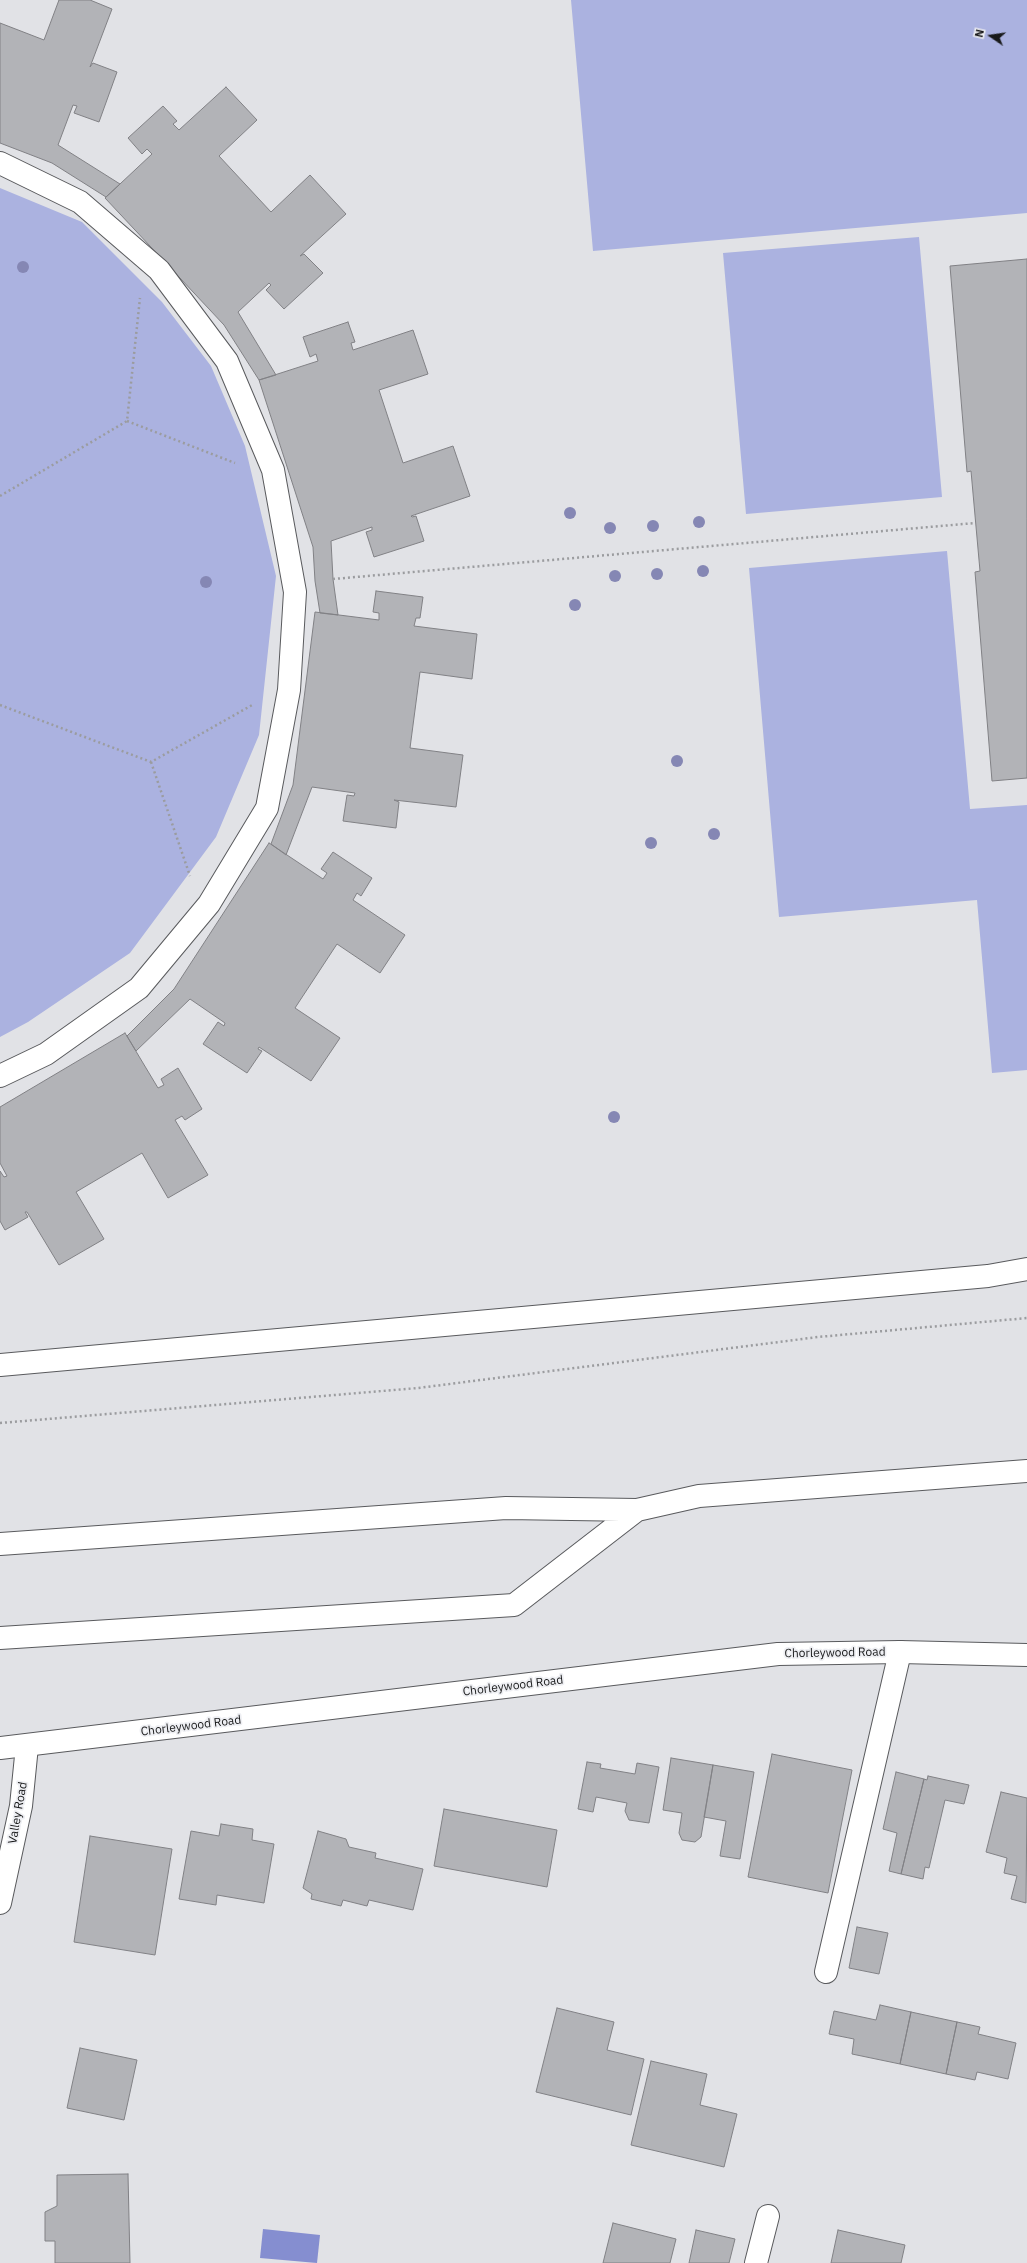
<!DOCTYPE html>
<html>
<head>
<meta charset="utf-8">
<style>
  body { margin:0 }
  #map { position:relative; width:1027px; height:2263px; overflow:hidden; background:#e1e2e6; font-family:"IBM Plex Sans",sans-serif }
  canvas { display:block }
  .north { position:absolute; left:971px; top:16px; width:40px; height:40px; -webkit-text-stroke:3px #eeeff3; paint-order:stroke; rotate:283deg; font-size:11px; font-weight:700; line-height:16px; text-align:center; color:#191a1b }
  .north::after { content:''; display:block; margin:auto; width:14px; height:18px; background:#191a1b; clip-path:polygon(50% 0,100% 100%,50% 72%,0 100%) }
</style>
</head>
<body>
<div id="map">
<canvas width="1027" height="2263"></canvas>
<div class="north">N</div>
</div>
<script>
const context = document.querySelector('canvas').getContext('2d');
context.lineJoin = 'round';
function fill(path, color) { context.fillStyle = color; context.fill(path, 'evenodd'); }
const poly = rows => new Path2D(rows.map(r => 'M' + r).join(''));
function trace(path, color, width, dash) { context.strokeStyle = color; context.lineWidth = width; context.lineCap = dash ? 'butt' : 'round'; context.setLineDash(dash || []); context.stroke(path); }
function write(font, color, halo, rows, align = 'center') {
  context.font = font + ' "IBM Plex Sans",sans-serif'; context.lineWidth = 3.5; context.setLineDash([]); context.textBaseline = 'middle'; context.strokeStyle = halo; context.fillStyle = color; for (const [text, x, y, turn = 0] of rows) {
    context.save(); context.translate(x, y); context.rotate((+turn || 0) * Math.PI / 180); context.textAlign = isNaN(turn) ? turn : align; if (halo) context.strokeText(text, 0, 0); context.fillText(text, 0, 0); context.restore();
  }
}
const green = poly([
  [571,0,1027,0,1027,213,593,251],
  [0,188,82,222,162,302,211,366,245,446,276,576,259,735,216,837,130,953,28,1022,0,1037],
  [919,237,942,497,746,514,723,253],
  [947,551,970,809,1027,805,1027,1070,992,1073,977,900,779,917,749,568]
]);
const water = poly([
  [263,2229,320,2235,317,2263,260,2258]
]);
const building = poly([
  [59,0,90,0,112,9,90,67,93,63,117,72,99,122,74,113,77,106,73,105,58,145,120,184,106,197,52,163,0,143,0,23,44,40,59,0],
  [226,87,257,120,219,156,271,212,310,175,346,214,300,256,304,254,323,273,284,309,266,290,271,285,269,283,238,312,276,375,259,380,224,325,105,198,152,154,147,149,142,154,128,138,163,106,177,121,173,124,179,130,226,87],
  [1027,259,1027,778,992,781,975,572,980,571,971,471,967,472,950,266,1027,259],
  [348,322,355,342,351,343,353,350,413,330,428,374,379,390,403,463,453,446,470,496,411,516,412,517,416,516,424,541,374,557,366,532,372,530,372,527,331,541,333,579,338,615,320,613,315,581,313,547,259,380,318,361,316,354,310,357,303,337,348,322],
  [376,591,423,597,420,618,416,618,414,626,477,634,472,679,420,672,410,748,463,755,456,807,394,800,399,802,396,828,343,821,347,795,354,796,355,793,312,787,286,855,271,844,293,785,315,612,379,620,379,613,373,612,376,591],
  [269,843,323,879,327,873,321,869,333,852,372,878,361,896,357,893,353,900,405,935,380,973,337,944,295,1008,340,1038,311,1081,259,1047,258,1049,262,1051,247,1073,203,1044,218,1022,224,1026,225,1023,190,999,136,1051,127,1036,174,989,269,843],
  [125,1033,158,1088,164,1085,161,1079,178,1068,202,1109,185,1120,182,1116,175,1120,208,1175,168,1198,142,1153,76,1192,104,1239,59,1265,27,1212,25,1212,28,1217,5,1230,0,1221,0,1171,4,1177,7,1176,0,1163,0,1107,125,1033],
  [772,1754,852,1770,828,1893,748,1877,772,1754],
  [671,1758,713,1765,701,1837,695,1842,682,1840,679,1833,682,1813,663,1810,671,1758],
  [587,1762,601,1764,600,1768,635,1774,637,1763,659,1767,649,1823,629,1820,625,1811,627,1803,596,1797,593,1812,578,1809,587,1762],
  [713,1765,754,1772,740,1859,720,1856,726,1821,704,1817,713,1765],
  [896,1772,924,1779,901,1874,889,1871,897,1833,883,1829,896,1772],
  [928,1776,969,1785,964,1804,945,1800,929,1868,925,1867,923,1879,901,1874,924,1779,927,1780,928,1776],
  [1001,1792,1027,1798,1026,1903,1011,1899,1017,1876,1004,1873,1007,1858,986,1852,1001,1792],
  [444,1809,557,1830,547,1887,434,1866,444,1809],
  [221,1824,253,1829,252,1840,274,1844,264,1903,217,1895,216,1905,179,1899,191,1831,219,1836,221,1824],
  [318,1831,346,1839,349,1847,376,1853,375,1858,423,1869,413,1910,369,1900,367,1906,343,1900,341,1906,311,1899,312,1894,303,1888,318,1831],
  [90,1836,172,1849,155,1955,74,1942,90,1836],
  [857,1927,888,1933,879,1974,849,1968,857,1927],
  [880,2005,911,2012,900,2064,852,2054,854,2039,829,2034,834,2011,876,2020,880,2005],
  [557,2008,614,2022,607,2050,644,2059,631,2115,536,2092,557,2008],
  [911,2012,957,2022,946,2074,900,2064,911,2012],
  [957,2022,980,2027,978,2034,1016,2043,1008,2079,977,2072,975,2080,946,2074,957,2022],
  [80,2048,137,2060,124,2120,67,2108,80,2048],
  [651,2061,707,2074,700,2105,737,2114,724,2167,631,2145,651,2061],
  [128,2174,130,2263,55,2263,55,2241,45,2241,45,2212,57,2206,57,2175,128,2174],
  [613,2223,676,2239,670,2263,603,2263,613,2223],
  [696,2230,735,2239,729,2263,689,2263,696,2230],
  [838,2230,905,2245,901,2263,831,2263,838,2230]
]);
const path = poly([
  [127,421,235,463],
  [0,496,127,421,140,298],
  [333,579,975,523],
  [0,705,151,762,254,704],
  [151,762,190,876],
  [0,1423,418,1388,818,1337,1027,1318]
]);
const minor = poly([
  [0,163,80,202,159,270,227,361,273,470,295,592,289,690,267,808,209,904,139,988,46,1054,0,1076],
  [0,1365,988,1276,1027,1269],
  [0,1544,506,1508,637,1510,699,1496,1027,1471],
  [0,1638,514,1605,637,1510],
  [0,1903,21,1806,27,1746],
  [826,1972,900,1652],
  [756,2263,768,2216]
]);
const major = poly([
  [0,1748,778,1654,900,1652,1027,1655]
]);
const trees = [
  [23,267],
  [570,513],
  [699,522],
  [653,526],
  [610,528],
  [703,571],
  [657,574],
  [615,576],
  [206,582],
  [575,605],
  [677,761],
  [714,834],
  [651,843],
  [614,1117]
];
const streetNames = [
  ["Chorleywood Road",835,1653,-1],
  ["Chorleywood Road",513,1686,-7],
  ["Chorleywood Road",191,1726,-7],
  ["Valley Road",18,1813,-80]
];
fill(green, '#abb2e0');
fill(water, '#858ed0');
fill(building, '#b2b3b7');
trace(building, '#818185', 1);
trace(minor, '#595a5d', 24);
trace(major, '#595a5d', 24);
trace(path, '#9b9c9f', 2.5, [2, 3]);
trace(minor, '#fff', 22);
trace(major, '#fff', 22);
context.fillStyle = '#8587b4';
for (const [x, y] of trees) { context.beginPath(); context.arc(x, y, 6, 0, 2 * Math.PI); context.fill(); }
write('12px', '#191a1b', '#eeeff3', streetNames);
</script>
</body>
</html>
